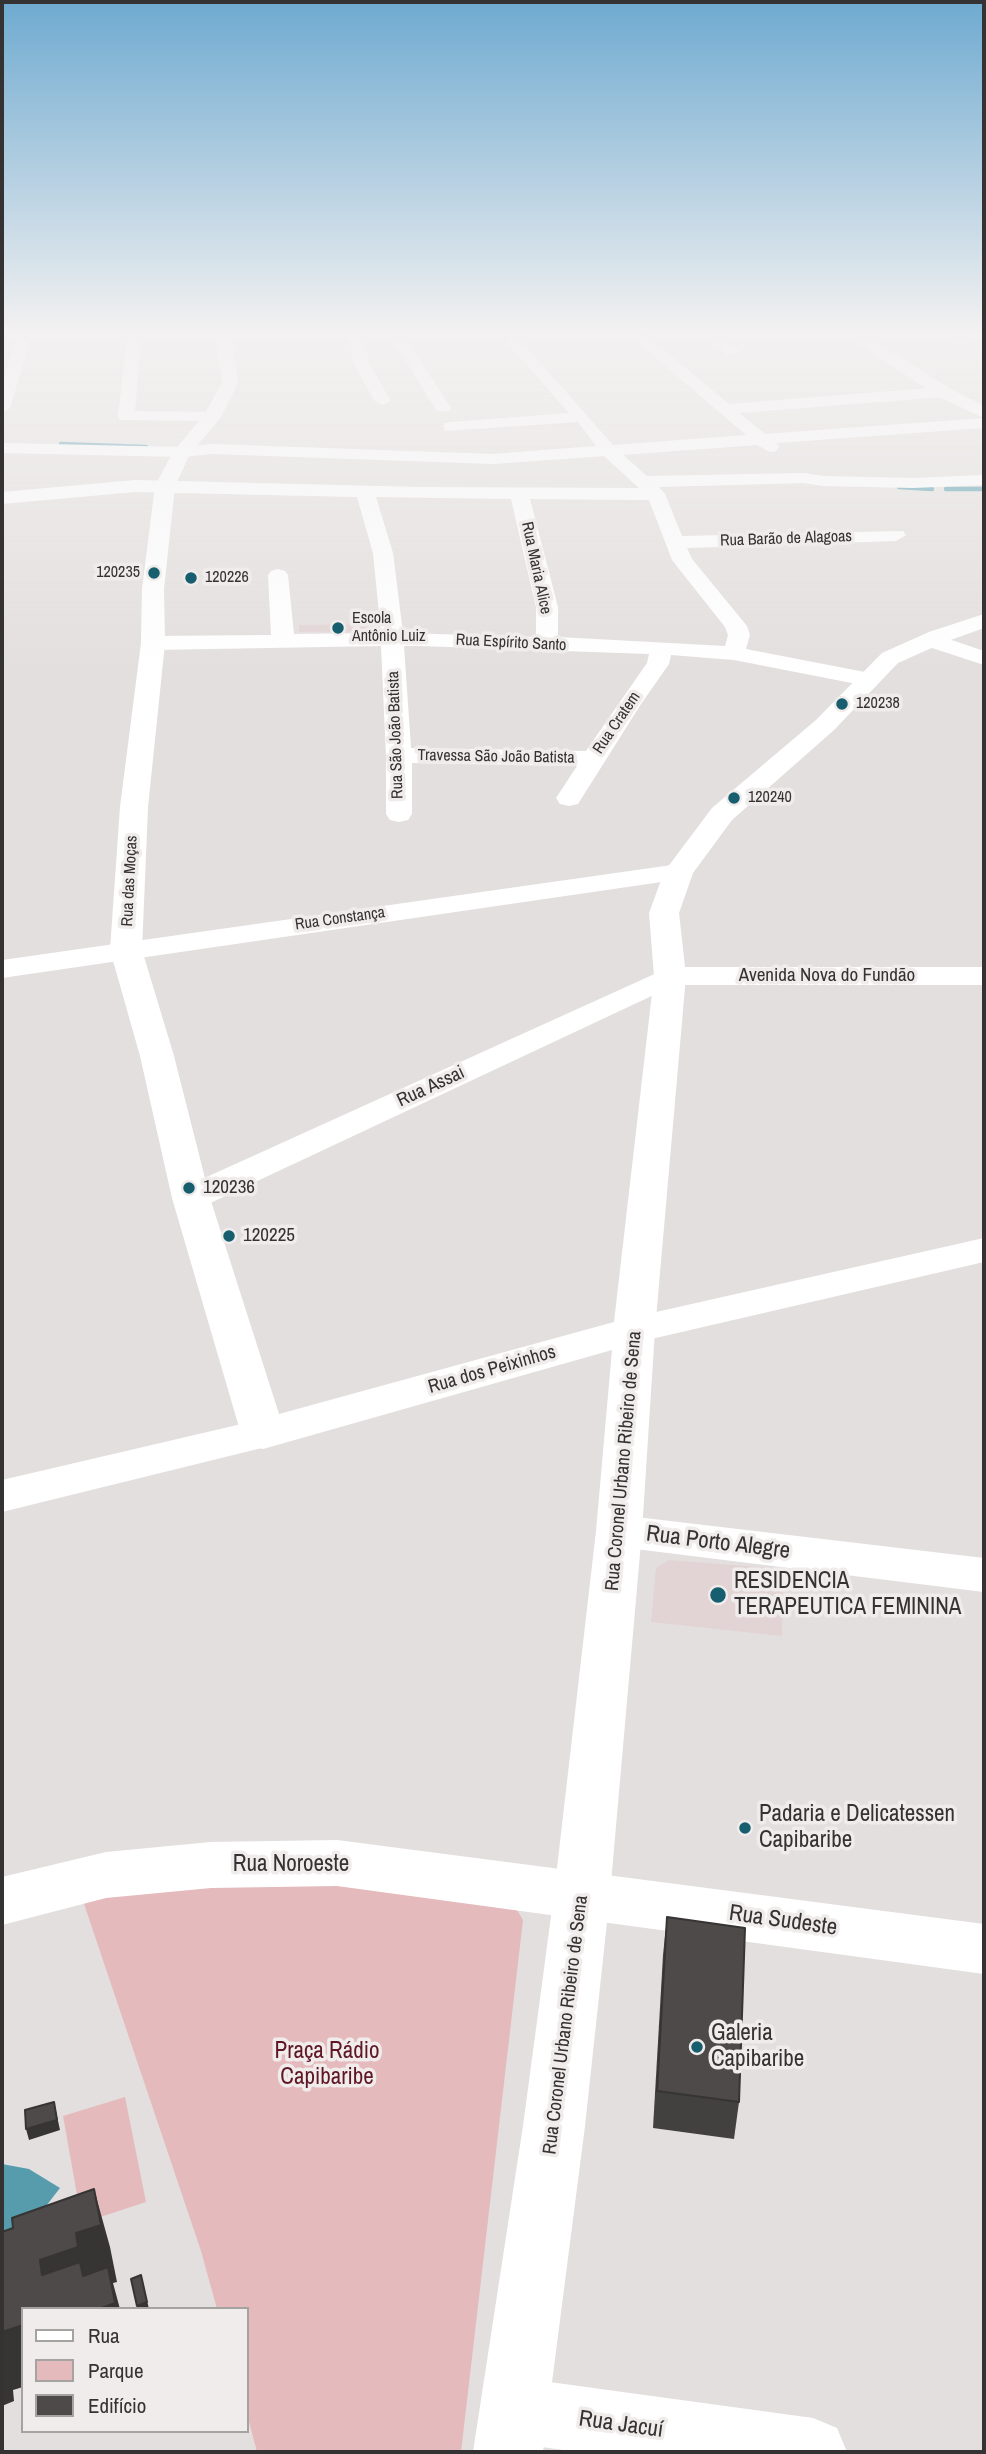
<!DOCTYPE html>
<html>
<head>
<meta charset="utf-8">
<style>
  body { margin:0 }
  #map { position:relative; width:986px; height:2454px; overflow:hidden; background:#e4dfdf; font-family:"Archivo Narrow",sans-serif }
  canvas { display:block }
  .frame { position:absolute; inset:0; border:4px solid #343232; pointer-events:none }
  .legend { position:absolute; left:21px; top:2307px; width:228px; height:126px; box-sizing:border-box; background:#f1ecec; border:2px solid #a5a2a2; margin:0; padding:9px 12px; list-style:none; font-size:21px; color:#343232 }
  .legend li { display:flex; align-items:center; gap:14px; height:35px }
  .legend b { width:35px; border:2px solid #a5a2a2 }
</style>
</head>
<body>
<div id="map">
<canvas width="986" height="2454"></canvas>
<div class="frame"></div>
<ul class="legend">
<li><b style="height:9px;background:#fff"></b>Rua</li>
<li><b style="height:19px;background:#e4babc"></b>Parque</li>
<li><b style="height:19px;background:#4e4a4a"></b>Edifício</li>
</ul>
</div>
<script>
const context = document.querySelector('canvas').getContext('2d');
context.lineJoin = 'round';
function fill(path, color) { context.fillStyle = color; context.fill(path, 'evenodd'); }
const poly = rows => new Path2D(rows.map(r => 'M' + r).join(''));
function trace(path, color, width, dash) { context.strokeStyle = color; context.lineWidth = width; context.lineCap = dash ? 'butt' : 'round'; context.setLineDash(dash || []); context.stroke(path); }
function write(font, color, halo, rows, align = 'center') {
  context.font = font + ' "Archivo Narrow",sans-serif'; context.lineWidth = 7; context.setLineDash([]); context.textBaseline = 'middle'; context.strokeStyle = halo; context.fillStyle = color; for (const [text, x, y, turn = 0] of rows) {
    context.save(); context.translate(x, y); context.rotate((+turn || 0) * Math.PI / 180); context.textAlign = isNaN(turn) ? turn : align; if (halo) context.strokeText(text, 0, 0); context.fillText(text, 0, 0); context.restore();
  }
}
const built = poly([
  [376,624,376,631,299,632,299,625],
  [669,1560,783,1569,782,1636,651,1622,656,1568]
]);
const green = poly([
  [273,1880,458,1897,517,1910,523,1920,461,2452,257,2452,247,2414,247,2309,217,2309,201,2251,82,1898],
  [125,2097,146,2202,82,2223,63,2116]
]);
const water = poly([
  [2,2164,29,2169,60,2188,43,2210,2,2252]
]);
const stream = poly([
  [61,444,146,447],
  [899,487,932,489],
  [946,489,984,489]
]);
const minor = poly([
  [19,331,33,331,10,408,2,413,2,383,19,331],
  [128,331,142,331,135,411,212,412,220,417,218,421,120,420,118,416,128,331],
  [343,331,357,331,365,344,368,361,390,400,388,403,382,405,374,400,352,361,351,344,343,331],
  [387,331,401,331,451,408,449,411,437,411,387,331],
  [497,331,512,331,613,445,746,435,625,331,641,331,729,404,943,387,951,392,943,397,739,413,765,434,984,418,984,428,776,443,779,447,776,451,770,452,757,445,623,455,647,476,804,473,823,476,913,478,984,475,984,485,913,488,823,486,804,483,659,487,665,494,682,536,903,531,906,535,896,541,687,548,692,559,747,626,750,635,746,649,875,674,879,679,875,684,867,686,734,660,671,655,669,664,641,704,578,804,569,806,560,804,556,798,577,766,412,763,412,814,408,820,399,822,390,820,386,814,386,755,381,646,153,650,145,648,142,643,145,638,153,636,271,635,268,575,271,571,278,569,285,571,288,575,294,634,381,633,373,553,357,497,135,492,2,504,2,492,135,480,419,487,639,488,604,456,493,464,212,454,182,457,2,453,2,443,182,447,212,444,493,454,596,446,578,422,445,431,443,427,445,423,451,422,569,413,497,331],
  [376,497,511,499,536,607,536,637,403,633,393,553,376,497],
  [530,499,649,500,672,560,725,627,728,635,725,646,558,637,558,607,530,499],
  [404,646,421,646,649,654,647,663,586,751,411,748,404,646],
  [698,331,715,331,739,351,737,354,727,354,698,331],
  [939,331,957,331,969,341,967,344,957,344,939,331],
  [931,633,984,651,984,665,923,645,920,640,923,635,931,633],
  [679,864,689,866,693,872,689,878,2,978,2,960,679,864],
  [670,967,984,967,984,985,675,985,204,1206,191,1209,178,1206,173,1198,178,1190,670,967],
  [984,1238,984,1262,634,1343,620,1339,614,1330,620,1321,634,1317,984,1238],
  [263,1419,278,1424,284,1434,278,1444,2,1512,2,1480,263,1419],
  [619,1515,984,1558,984,1592,619,1547,603,1543,597,1531,603,1519,619,1515],
  [337,1840,984,1924,984,1974,337,1886,211,1888,106,1898,2,1925,2,1877,106,1852,211,1842,337,1840],
  [513,2377,813,2418,837,2428,847,2452,578,2452,513,2443,490,2433,480,2410,490,2387,513,2377]
]);
const tertiary = poly([
  [215,331,231,331,238,383,221,417,190,454,175,486,164,589,165,643,148,807,142,950,174,1056,210,1198,279,1414,614,1322,654,976,649,913,664,872,712,808,816,720,882,653,929,632,984,614,984,628,945,642,898,663,834,730,732,820,693,873,679,913,686,976,655,1330,642,1531,610,1894,585,2126,543,2452,473,2452,523,2126,554,1894,596,1531,612,1350,263,1449,247,1445,241,1434,172,1198,140,1056,110,950,120,807,141,643,142,589,155,486,173,452,204,415,222,383,215,331],
  [840,331,858,331,949,388,984,406,984,418,937,396,840,331]
]);
const wall = poly([
  [667,1917,739,2102,734,2139,653,2128,663,1955]
]);
const shadedWall = poly([
  [54,2102,60,2130,29,2140,26,2129],
  [94,2189,110,2247,117,2282,113,2283,120,2309,99,2309,42,2275,40,2260,76,2233],
  [141,2275,149,2309,137,2309,137,2306],
  [23,2325,23,2387,13,2390,14,2401,2,2406,2,2332]
]);
const building = poly([
  [667,1917,745,1928,739,2102,657,2091,667,1917],
  [54,2102,57,2120,26,2129,25,2110,54,2102],
  [94,2189,101,2225,76,2233,78,2247,40,2260,42,2275,80,2262,83,2276,108,2267,115,2303,99,2309,23,2309,23,2325,2,2332,2,2232,13,2228,12,2218,94,2189],
  [141,2275,147,2302,137,2306,131,2279,141,2275]
]);
const markers = [
  [154,573,7,"#175f6f"],
  [191,578,7,"#175f6f"],
  [338,628,7,"#175f6f"],
  [842,704,7,"#175f6f"],
  [734,798,7,"#175f6f"],
  [189,1188,7,"#175f6f"],
  [229,1236,7,"#175f6f"],
  [718,1595,9,"#175f6f"],
  [745,1828,7,"#175f6f"],
  [697,2047,7,"#175f6f"]
];
const farStreetnames = [
  ["Rua Barão de Alagoas",786,539,-2],
  ["Rua Maria Alice",536,568,78],
  ["Rua Espírito Santo",511,643,3],
  ["Rua Cratem",617,723,-56],
  ["Rua São João Batista",396,735,-92],
  ["Travessa São João Batista",496,757,1],
  ["Rua das Moças",130,881,-87],
  ["Rua Constança",340,919,-8]
];
const farPoinames = [
  ["120235",140,573,"right"],
  ["120226",205,578],
  ["Escola",352,619],
  ["Antônio Luiz",352,637],
  ["120238",856,704],
  ["120240",748,798]
];
const streetNames = [
  ["Avenida Nova do Fundão",827,976],
  ["Rua Assai",431,1087,-25],
  ["Rua dos Peixinhos",492,1370,-16],
  ["Rua Coronel Urbano Ribeiro de Sena",624,1461,-85],
  ["Rua Coronel Urbano Ribeiro de Sena",566,2025,-83]
];
const poiNames = [
  ["120236",203,1188],
  ["120225",243,1236]
];
const nearStreetnames = [
  ["Rua Porto Alegre",718,1543,7],
  ["Rua Noroeste",291,1865],
  ["Rua Sudeste",783,1921,8],
  ["Rua Jacuí",621,2425,8]
];
const nearPoinames = [
  ["RESIDENCIA",734,1582],
  ["TERAPEUTICA FEMININA",734,1608],
  ["Padaria e Delicatessen",759,1815],
  ["Capibaribe",759,1841],
  ["Galeria",711,2034],
  ["Capibaribe",711,2060]
];
const nearParknames = [
  ["Praça Rádio",327,2052],
  ["Capibaribe",327,2078]
];
fill(built, '#e2d3d4');
fill(green, '#e4babc');
fill(water, '#579cad');
trace(stream, '#579cad', 4.5);
fill(minor, '#fff');
fill(tertiary, '#fff');
fill(wall, '#434040');
fill(shadedWall, '#373434');
fill(building, '#4e4a4a');
trace(building, '#373434', 2);
const sky = context.createLinearGradient(0, 0, 0, 675);
sky.addColorStop(0, '#6eaad0');
sky.addColorStop(0.49, '#f3f1f1');
sky.addColorStop(1, '#f3f1f100');
context.fillStyle = sky;
context.fillRect(0, 0, 986, 675);
for (const [x, y, r, color] of markers) { const dot = new Path2D(); dot.arc(x, y, r, 0, 2 * Math.PI); context.fillStyle = color; context.fill(dot); trace(dot, '#f1ecec', 2.5); }
write('16px', '#343232', '#f1ecec', farStreetnames);
write('16px', '#343232', '#f1ecec', farPoinames, 'left');
write('19px', '#343232', '#f1ecec', streetNames);
write('19px', '#343232', '#f1ecec', poiNames, 'left');
write('23px', '#343232', '#f1ecec', nearStreetnames);
write('23px', '#343232', '#f1ecec', nearPoinames, 'left');
write('23px', '#601724', '#f1ecec', nearParknames);
</script>
</body>
</html>
